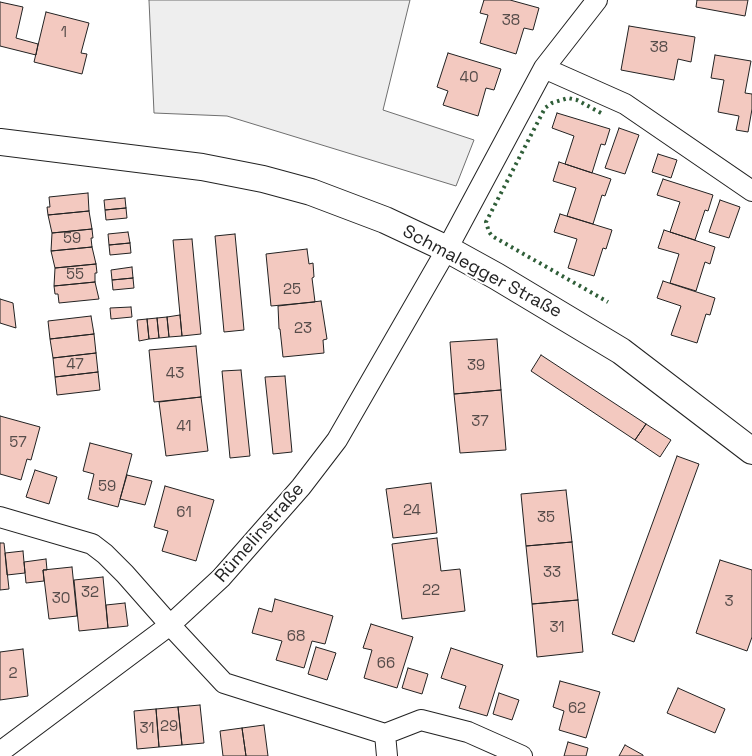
<!DOCTYPE html>
<html>
<head>
<meta charset="utf-8">
<style>
  body { margin:0 }
  canvas { display:block; background:#fff }
</style>
</head>
<body>
<canvas width="752" height="756"></canvas>
<script>
const context = document.querySelector('canvas').getContext('2d');
context.lineJoin = 'round';
function fill(path, color) { context.fillStyle = color; context.fill(path, 'evenodd'); }
const poly = rows => new Path2D(rows.map(r => 'M' + r).join(''));
function trace(path, color, width, dash) { context.strokeStyle = color; context.lineWidth = width; context.lineCap = dash ? 'butt' : 'round'; context.setLineDash(dash || []); context.stroke(path); }
function write(font, color, halo, rows, align = 'center') {
  context.font = font + ' "Space Grotesk",sans-serif'; context.lineWidth = 4; context.setLineDash([]); context.textBaseline = 'middle'; context.strokeStyle = halo; context.fillStyle = color; for (const [text, x, y, turn = 0] of rows) {
    context.save(); context.translate(x, y); context.rotate((+turn || 0) * Math.PI / 180); context.textAlign = isNaN(turn) ? turn : align; if (halo) context.strokeText(text, 0, 0); context.fillText(text, 0, 0); context.restore();
  }
}
const green = poly([
  [149,0,410,0,383,110,474,140,456,186,227,116,154,113,149,0]
]);
const building = poly([
  [484,0,510,0,539,8,533,30,524,28,516,54,480,43,488,15,480,13,484,0],
  [697,0,748,0,745,16,696,7,697,0],
  [0,2,23,7,16,38,38,44,36,55,0,46,0,2],
  [46,12,89,23,81,53,87,54,82,74,34,62,46,12],
  [629,26,695,37,691,62,678,59,674,80,621,70,629,26],
  [448,53,501,69,494,90,486,88,478,116,443,105,448,91,437,87,448,53],
  [715,55,751,61,745,93,752,94,752,109,748,132,736,130,739,116,718,112,724,80,711,78,715,55],
  [557,113,610,129,605,145,601,144,592,173,565,164,574,136,552,128,557,113],
  [619,128,639,135,625,174,605,168,619,128],
  [658,154,677,160,671,178,652,172,658,154],
  [559,162,611,179,605,196,602,195,593,224,567,216,576,188,553,181,559,162],
  [663,179,713,195,708,211,705,210,695,240,670,232,680,202,657,195,663,179],
  [88,193,89,211,48,215,47,207,50,207,49,197,88,193],
  [125,198,126,208,105,210,104,200,125,198],
  [720,200,740,207,729,238,709,232,720,200],
  [126,208,127,218,106,220,105,210,126,208],
  [89,211,92,229,52,233,48,215,89,211],
  [560,214,612,230,606,249,603,248,594,276,568,268,577,239,554,232,560,214],
  [92,229,93,238,91,238,92,247,51,251,52,233,92,229],
  [664,230,715,247,710,264,705,262,696,291,670,283,679,254,658,248,664,230],
  [128,232,130,243,109,245,108,234,128,232],
  [235,234,244,330,224,332,215,236,235,234],
  [192,239,201,334,182,336,173,240,192,239],
  [130,243,131,253,110,255,109,245,130,243],
  [92,247,96,264,55,268,51,251,92,247],
  [307,249,309,264,313,263,314,277,312,278,315,302,271,306,266,254,307,249],
  [96,264,97,273,95,273,95,282,54,286,55,268,96,264],
  [132,267,133,278,112,280,111,270,132,267],
  [133,278,134,288,113,290,112,280,133,278],
  [663,281,715,298,710,315,706,314,697,343,671,335,681,306,657,298,663,281],
  [95,282,99,299,59,303,58,294,55,294,54,286,95,282],
  [0,299,13,303,16,328,0,323,0,299],
  [321,301,327,339,323,340,324,353,283,357,280,329,279,329,278,306,321,301],
  [131,307,132,317,111,319,110,308,131,307],
  [180,315,182,336,169,337,167,317,180,315],
  [91,316,94,334,50,339,48,321,91,316],
  [167,317,169,337,159,338,157,318,167,317],
  [157,318,159,338,149,339,147,319,157,318],
  [147,319,149,339,139,341,137,320,147,319],
  [94,334,96,353,53,358,50,339,94,334],
  [497,339,501,390,454,394,450,342,497,339],
  [196,346,201,397,154,402,149,350,196,346],
  [96,353,98,372,55,377,53,358,96,353],
  [541,355,646,424,635,440,531,371,541,355],
  [241,370,250,456,230,458,222,371,241,370],
  [98,372,100,390,57,395,55,377,98,372],
  [285,376,292,452,273,454,265,377,285,376],
  [501,390,506,450,460,453,454,394,501,390],
  [201,397,208,451,166,456,159,402,201,397],
  [0,416,40,427,31,460,27,459,21,480,0,474,0,416],
  [646,424,671,440,660,457,635,440,646,424],
  [90,443,132,454,118,507,88,499,94,474,83,471,90,443],
  [677,456,699,464,634,642,612,634,677,456],
  [35,470,57,477,49,504,26,497,35,470],
  [127,475,152,481,145,505,120,499,127,475],
  [431,483,437,533,393,538,386,489,431,483],
  [165,486,214,500,196,561,162,551,168,531,154,527,165,486],
  [566,490,572,542,526,546,521,494,566,490],
  [437,538,441,571,460,569,465,611,402,619,392,544,437,538],
  [572,542,578,600,532,604,526,546,572,542],
  [0,543,4,543,9,589,0,590,0,543],
  [23,551,25,573,7,575,5,553,23,551],
  [46,559,47,570,43,570,44,581,26,583,24,562,46,559],
  [720,560,752,570,752,637,747,651,696,633,720,560],
  [72,567,77,616,49,619,43,570,72,567],
  [103,577,108,628,79,631,74,580,103,577],
  [275,599,333,616,325,644,312,641,304,668,276,660,282,641,252,633,259,608,272,612,275,599],
  [578,600,583,652,537,657,532,604,578,600],
  [125,603,128,626,108,628,106,605,125,603],
  [371,624,413,637,397,688,364,678,372,650,363,648,371,624],
  [316,647,336,653,327,680,308,674,316,647],
  [451,648,503,665,487,716,459,708,466,686,441,678,451,648],
  [23,649,28,696,0,700,0,652,23,649],
  [408,668,428,674,422,694,402,688,408,668],
  [560,681,600,692,586,738,559,730,564,711,553,707,560,681],
  [678,688,725,709,715,733,667,713,678,688],
  [499,693,519,700,512,720,493,714,499,693],
  [200,705,204,743,182,745,178,707,200,705],
  [178,707,182,745,159,747,156,709,178,707],
  [156,709,159,747,137,749,134,711,156,709],
  [264,725,268,756,246,756,242,728,264,725],
  [242,728,246,756,223,756,220,731,242,728],
  [568,742,588,748,586,756,564,756,568,742],
  [625,745,643,755,643,756,619,756,625,745]
]);
const minor = poly([
  [544,68,625,104,752,191],
  [0,517,92,544,105,554,125,574,170,625,224,683,385,734,387,756],
  [385,734,421,720,468,732,522,756],
  [0,752,170,625,221,578,301,487,337,440,447,249,544,68,597,0]
]);
const tertiary = poly([
  [0,142,202,167,263,179,311,192,385,220,447,249,496,276,621,351,752,451]
]);
const hedge = poly([
  [601,113,577,100,568,98,552,103,545,108,486,222,489,232,492,236,608,302]
]);
const numberNames = [
  ["38",511,21],
  ["1",64,33],
  ["38",659,48],
  ["40",469,78],
  ["59",72,239],
  ["55",75,275],
  ["25",292,290],
  ["23",303,329],
  ["47",75,365],
  ["39",476,366],
  ["43",175,374],
  ["37",480,422],
  ["41",184,427],
  ["57",18,443],
  ["59",107,487],
  ["24",412,511],
  ["61",184,513],
  ["35",546,518],
  ["33",552,573],
  ["22",431,591],
  ["32",90,593],
  ["30",61,599],
  ["3",729,602],
  ["31",557,628],
  ["68",296,637],
  ["66",386,664],
  ["2",13,674],
  ["62",577,709],
  ["29",169,727],
  ["31",147,729]
];
const streetNames = [
  ["Schmalegger Straße",482,272,28],
  ["Rümelinstraße",260,533,-49]
];
fill(green, '#eee');
trace(green, '#6f6f6f', 1);
fill(building, '#f3c9c0');
trace(building, '#222', 1);
trace(minor, '#222', 22);
trace(tertiary, '#222', 28);
trace(minor, '#fff', 20);
trace(tertiary, '#fff', 26);
trace(hedge, '#2f5e38', 4, [2.5, 4]);
write('15px', '#564c4a', null, numberNames);
write('18px', '#222', '#fff', streetNames);
</script>
</body>
</html>
